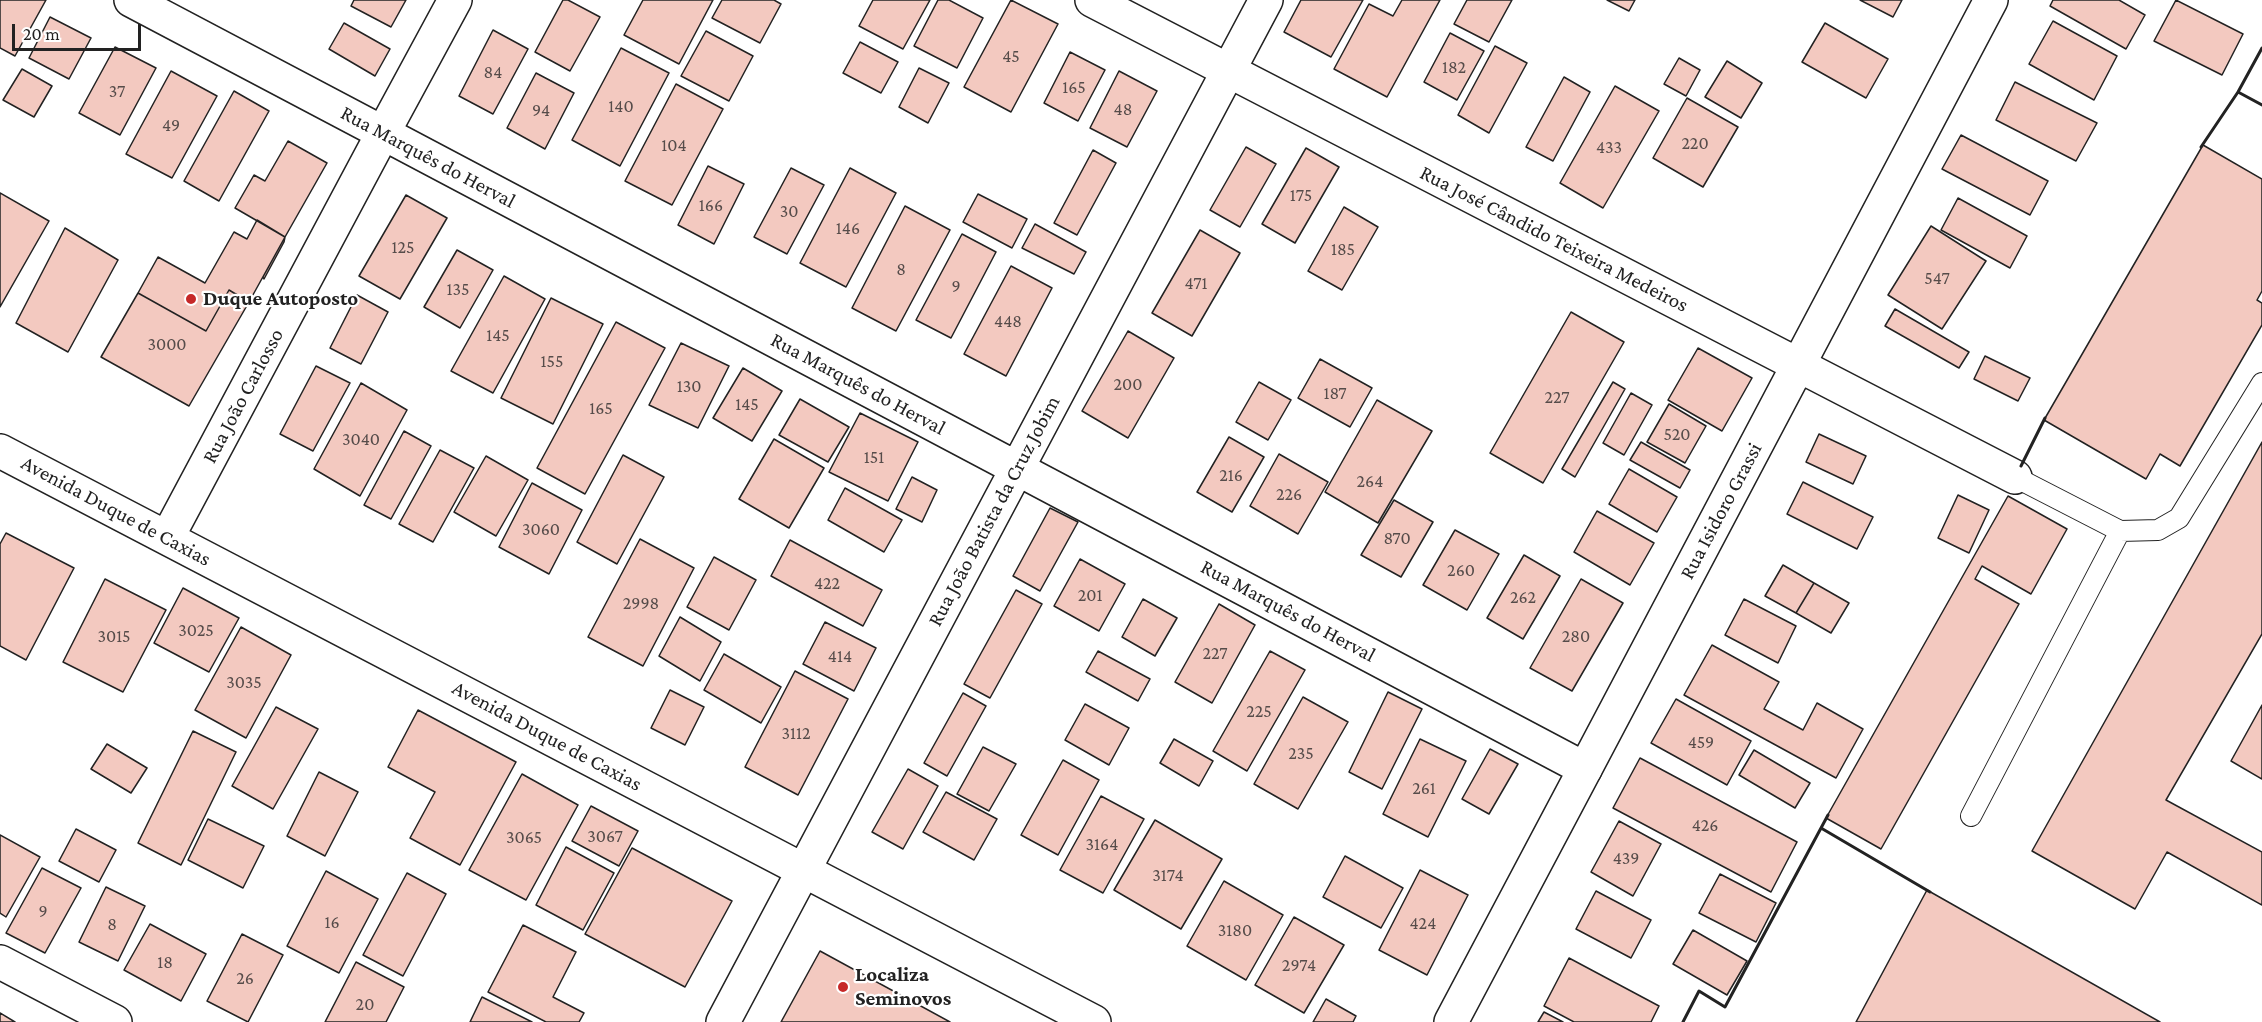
<!DOCTYPE html>
<html>
<head>
<meta charset="utf-8">
<style>
  body { margin:0 }
  #map { position:relative; width:2262px; height:1022px; overflow:hidden; background:#fff; font-family:"Crimson Pro",serif }
  canvas { display:block }
  .scale { position:absolute; left:12px; top:24px; width:129px; height:27px; box-sizing:border-box; border:3px solid #222; border-top:0; padding-left:8px; font-size:18px; line-height:21px; white-space:nowrap; color:#222; -webkit-text-stroke:4px #fff; paint-order:stroke }
</style>
</head>
<body>
<div id="map">
<canvas width="2262" height="1022"></canvas>
<div class="scale">20 m</div>
</div>
<script>
const context = document.querySelector('canvas').getContext('2d');
context.lineJoin = 'round';
function fill(path, color) { context.fillStyle = color; context.fill(path, 'evenodd'); }
const poly = rows => new Path2D(rows.map(r => 'M' + r).join(''));
function trace(path, color, width, dash) { context.strokeStyle = color; context.lineWidth = width; context.lineCap = dash ? 'butt' : 'round'; context.setLineDash(dash || []); context.stroke(path); }
function write(font, color, halo, rows, align = 'center') {
  context.font = font + ' "Crimson Pro",serif'; context.lineWidth = 4.5; context.setLineDash([]); context.textBaseline = 'middle'; context.strokeStyle = halo; context.fillStyle = color; for (const [text, x, y, turn = 0] of rows) {
    context.save(); context.translate(x, y); context.rotate((+turn || 0) * Math.PI / 180); context.textAlign = isNaN(turn) ? turn : align; if (halo) context.strokeText(text, 0, 0); context.fillText(text, 0, 0); context.restore();
  }
}
const building = poly([
  [0,0,46,0,15,56,0,48,0,0],
  [354,0,406,0,391,27,351,6,354,0],
  [563,0,568,0,600,17,570,71,535,52,563,0],
  [643,0,713,0,679,64,624,35,643,0],
  [722,0,774,0,781,4,760,43,712,18,722,0],
  [873,0,930,0,903,49,859,26,873,0],
  [938,0,949,0,983,18,957,68,914,46,938,0],
  [1011,0,1058,24,1011,112,964,87,1011,0],
  [1301,0,1363,0,1331,57,1284,32,1301,0],
  [1402,0,1440,0,1387,97,1334,69,1369,4,1393,16,1402,0],
  [1467,0,1512,0,1489,42,1454,24,1467,0],
  [1607,0,1635,0,1629,11,1607,0],
  [1860,0,1902,0,1893,17,1860,0],
  [2053,0,2119,0,2145,15,2126,49,2050,6,2053,0],
  [2176,0,2243,34,2222,75,2154,41,2176,0],
  [50,17,91,38,69,79,29,58,50,17],
  [2053,21,2117,56,2094,100,2029,64,2053,21],
  [344,23,390,49,375,76,329,49,344,23],
  [1825,23,1888,59,1866,98,1802,62,1825,23],
  [493,30,528,49,493,114,459,96,493,30],
  [706,31,753,56,729,101,681,76,706,31],
  [1450,33,1484,51,1457,100,1424,82,1450,33],
  [860,42,898,62,881,93,843,73,860,42],
  [1495,46,1527,63,1489,133,1458,115,1495,46],
  [115,47,156,68,120,135,79,113,115,47],
  [621,48,669,73,620,166,572,140,621,48],
  [1070,52,1105,70,1078,121,1044,103,1070,52],
  [1679,58,1700,70,1686,96,1664,84,1679,58],
  [1727,61,1762,83,1741,118,1705,97,1727,61],
  [919,68,949,83,928,123,899,107,919,68],
  [22,69,52,86,34,117,3,100,22,69],
  [171,71,217,96,172,178,126,154,171,71],
  [1119,71,1157,91,1127,147,1090,128,1119,71],
  [536,73,574,93,545,149,507,128,536,73],
  [1564,77,1590,92,1553,161,1526,147,1564,77],
  [2015,82,2097,123,2076,161,1996,120,2015,82],
  [676,84,723,109,672,205,625,181,676,84],
  [1615,86,1659,111,1603,208,1560,183,1615,86],
  [234,91,269,111,219,201,184,181,234,91],
  [1687,98,1738,127,1703,187,1653,158,1687,98],
  [1961,135,2048,181,2030,215,1942,169,1961,135],
  [288,141,327,163,285,237,235,208,254,175,265,181,288,141],
  [2203,145,2262,179,2262,291,2257,300,2262,303,2262,325,2180,466,2160,454,2146,479,2044,420,2203,145],
  [1246,147,1276,164,1240,227,1210,210,1246,147],
  [1306,148,1339,167,1295,243,1262,224,1306,148],
  [1093,150,1116,163,1077,235,1054,223,1093,150],
  [708,166,744,184,714,244,678,225,708,166],
  [791,168,824,185,787,254,754,237,791,168],
  [850,168,896,193,846,287,800,263,850,168],
  [0,193,49,221,0,307,0,193],
  [978,194,1027,219,1012,248,963,222,978,194],
  [406,195,447,218,400,299,359,276,406,195],
  [1958,198,2027,236,2010,268,1941,230,1958,198],
  [905,206,950,230,896,331,852,308,905,206],
  [1344,207,1378,227,1342,290,1308,271,1344,207],
  [257,220,285,237,249,302,229,290,206,331,138,293,158,257,205,283,234,232,247,239,257,220],
  [1035,224,1086,252,1074,274,1022,248,1035,224],
  [1931,226,1986,261,1942,329,1888,295,1931,226],
  [65,228,118,260,68,352,16,323,65,228],
  [1200,230,1240,253,1192,336,1152,313,1200,230],
  [962,234,996,252,951,338,916,320,962,234],
  [285,237,284,242,264,279,263,277,285,237],
  [457,250,493,270,460,328,424,307,457,250],
  [1011,266,1052,288,1006,376,964,354,1011,266],
  [504,276,545,299,493,393,451,371,504,276],
  [229,290,249,302,189,406,101,357,138,293,206,331,229,290],
  [357,295,388,312,361,364,330,348,357,295],
  [551,298,603,324,553,424,501,398,551,298],
  [1895,309,1969,352,1959,368,1885,326,1895,309],
  [1571,312,1624,342,1543,483,1490,453,1571,312],
  [616,322,665,348,585,494,537,468,616,322],
  [1128,331,1174,358,1128,438,1082,411,1128,331],
  [681,343,729,366,698,428,649,405,681,343],
  [1698,348,1752,378,1722,431,1668,400,1698,348],
  [1985,356,2030,378,2018,401,1974,379,1985,356],
  [1320,359,1372,388,1350,427,1298,398,1320,359],
  [316,366,350,383,313,451,280,434,316,366],
  [743,368,782,391,752,441,713,418,743,368],
  [1259,382,1291,400,1268,440,1236,422,1259,382],
  [1613,382,1625,389,1575,477,1562,469,1613,382],
  [361,383,407,410,360,496,314,469,361,383],
  [1631,393,1652,405,1624,455,1603,443,1631,393],
  [800,399,849,427,828,462,779,435,800,399],
  [1377,400,1432,431,1378,523,1325,492,1377,400],
  [1669,404,1706,426,1685,463,1647,442,1669,404],
  [860,413,918,442,888,501,829,472,860,413],
  [404,431,431,446,391,519,364,505,404,431],
  [1819,434,1866,456,1853,484,1806,462,1819,434],
  [1229,437,1264,457,1232,512,1197,492,1229,437],
  [774,439,824,468,789,528,739,499,774,439],
  [1641,442,1690,470,1680,488,1630,460,1641,442],
  [2262,442,2262,634,2166,800,2262,852,2262,905,2167,852,2135,909,2032,851,2262,442],
  [440,450,474,468,433,542,399,524,440,450],
  [1279,454,1328,482,1298,534,1250,506,1279,454],
  [623,455,664,477,617,564,577,542,623,455],
  [486,456,528,480,496,536,454,512,486,456],
  [1629,469,1677,497,1657,532,1609,504,1629,469],
  [912,477,937,490,922,522,896,509,912,477],
  [1803,482,1873,517,1857,549,1787,514,1803,482],
  [532,483,582,510,549,574,499,547,532,483],
  [845,488,902,520,884,552,828,520,845,488],
  [1958,495,1989,510,1969,553,1938,538,1958,495],
  [2008,496,2067,529,2031,594,1982,566,1975,579,2019,604,1881,849,1826,818,2008,496],
  [1394,500,1433,522,1401,577,1361,555,1394,500],
  [1050,508,1078,522,1040,591,1013,576,1050,508],
  [1597,511,1654,543,1630,585,1574,552,1597,511],
  [1455,530,1499,554,1467,610,1423,585,1455,530],
  [6,533,74,568,26,660,0,646,0,544,6,533],
  [640,539,694,568,643,666,588,637,640,539],
  [790,540,882,590,863,626,771,576,790,540],
  [1524,555,1560,576,1523,639,1487,618,1524,555],
  [714,557,756,580,729,630,687,607,714,557],
  [1080,559,1125,584,1099,631,1054,606,1080,559],
  [1783,565,1814,583,1796,613,1765,596,1783,565],
  [105,579,166,610,123,692,63,662,105,579],
  [1581,579,1623,603,1572,691,1530,668,1581,579],
  [1814,583,1849,603,1831,633,1796,613,1814,583],
  [183,588,239,618,209,672,154,643,183,588],
  [1016,590,1042,604,990,698,964,684,1016,590],
  [1143,599,1177,618,1155,656,1122,637,1143,599],
  [1744,599,1796,626,1778,663,1725,635,1744,599],
  [1219,604,1255,625,1212,703,1175,682,1219,604],
  [680,617,721,642,700,681,659,656,680,617],
  [825,622,876,648,854,691,803,664,825,622],
  [241,627,291,655,246,738,195,710,241,627],
  [1712,645,1779,682,1764,709,1803,730,1817,703,1863,729,1836,778,1684,695,1712,645],
  [1098,651,1150,679,1138,701,1086,672,1098,651],
  [1270,651,1305,670,1247,771,1213,751,1270,651],
  [724,654,781,687,761,723,704,690,724,654],
  [795,671,848,699,798,795,745,767,795,671],
  [670,690,704,707,685,745,651,728,670,690],
  [1388,692,1422,709,1382,789,1349,772,1388,692],
  [963,693,986,706,947,776,924,763,963,693],
  [1303,697,1348,722,1298,809,1254,784,1303,697],
  [1676,699,1751,741,1727,785,1651,743,1676,699],
  [1085,704,1129,728,1109,765,1065,740,1085,704],
  [2262,705,2262,779,2231,761,2262,705],
  [276,707,318,729,273,809,232,786,276,707],
  [418,710,516,762,460,865,410,838,435,792,388,767,418,710],
  [193,731,236,752,181,865,138,843,193,731],
  [1174,739,1213,761,1199,786,1160,763,1174,739],
  [1420,739,1466,761,1428,837,1383,814,1420,739],
  [107,744,147,768,131,793,91,769,107,744],
  [983,747,1016,764,989,811,957,794,983,747],
  [1490,749,1518,764,1489,814,1462,799,1490,749],
  [1754,750,1810,783,1795,808,1739,775,1754,750],
  [1640,758,1797,842,1771,892,1613,808,1640,758],
  [1063,760,1099,780,1058,855,1021,835,1063,760],
  [908,769,938,786,903,849,872,832,908,769],
  [319,772,358,792,325,856,287,836,319,772],
  [522,774,578,805,526,900,469,870,522,774],
  [946,792,997,819,974,860,923,832,946,792],
  [1101,796,1144,819,1103,893,1060,870,1101,796],
  [591,806,638,831,619,866,572,841,591,806],
  [208,819,264,846,243,888,188,860,208,819],
  [1155,820,1222,859,1181,929,1114,890,1155,820],
  [1619,821,1661,844,1633,896,1591,872,1619,821],
  [76,829,116,850,99,882,59,861,76,829],
  [0,835,40,857,6,917,0,913,0,835],
  [566,847,614,873,583,930,536,905,566,847],
  [632,848,732,901,685,987,585,934,632,848],
  [1345,856,1403,888,1381,928,1323,897,1345,856],
  [42,868,81,888,45,953,6,933,42,868],
  [1420,870,1468,895,1427,975,1379,950,1420,870],
  [326,871,378,899,339,973,287,946,326,871],
  [407,873,446,894,403,976,363,955,407,873],
  [1720,874,1776,903,1756,942,1699,913,1720,874],
  [1224,881,1283,915,1246,980,1187,946,1224,881],
  [106,887,145,906,118,961,79,942,106,887],
  [1927,890,2160,1022,1856,1022,1927,890],
  [1596,891,1651,920,1631,958,1576,929,1596,891],
  [1294,917,1344,945,1304,1013,1255,985,1294,917],
  [150,924,206,954,181,1001,124,970,150,924],
  [523,925,576,952,553,997,584,1013,579,1022,546,1022,488,992,523,925],
  [1693,930,1747,961,1727,995,1673,964,1693,930],
  [242,934,283,955,248,1022,207,1001,242,934],
  [820,951,950,1022,781,1022,820,951],
  [1569,958,1659,1006,1651,1022,1574,1022,1544,1006,1569,958],
  [356,962,404,987,386,1022,325,1022,356,962],
  [482,997,532,1022,470,1022,482,997],
  [1326,999,1356,1016,1353,1022,1313,1022,1326,999],
  [1544,1012,1563,1022,1538,1022,1544,1012],
  [0,1013,15,1022,0,1022,0,1013]
]);
const service = poly([
  [2015,477,2120,531],
  [1971,816,2120,531,2158,530,2179,518,2262,383]
]);
const minor = poly([
  [131,0,383,133,455,0],
  [1092,0,2015,477],
  [1585,769,1991,0],
  [0,962,115,1022]
]);
const tertiary = poly([
  [0,451,1094,1022],
  [167,538,383,133,1585,769,1451,1022],
  [723,1022,1266,0]
]);
const wall = poly([
  [2238,92,2262,105],
  [2201,147,2238,92,2262,48],
  [2021,466,2045,418],
  [1821,828,1930,892],
  [1683,1022,1699,991,1725,1007,1828,815]
]);
const markers = [
  [191,299,6,"#c62828"],
  [843,987,6,"#c62828"]
];
const numberNames = [
  ["45",1011,56],
  ["182",1454,67],
  ["84",493,72],
  ["165",1074,87],
  ["37",117,91],
  ["140",621,106],
  ["48",1123,109],
  ["94",541,110],
  ["49",171,125],
  ["220",1695,143],
  ["104",674,145],
  ["433",1609,147],
  ["175",1301,195],
  ["166",711,205],
  ["30",789,211],
  ["146",848,228],
  ["125",403,247],
  ["185",1343,249],
  ["8",901,269],
  ["547",1937,278],
  ["471",1196,283],
  ["9",956,286],
  ["135",458,289],
  ["448",1008,321],
  ["145",498,335],
  ["3000",167,344],
  ["155",552,361],
  ["200",1128,384],
  ["130",689,386],
  ["187",1335,393],
  ["227",1557,397],
  ["145",747,404],
  ["165",601,408],
  ["520",1677,434],
  ["3040",361,439],
  ["151",874,457],
  ["216",1231,475],
  ["264",1370,481],
  ["226",1289,494],
  ["3060",541,529],
  ["870",1397,538],
  ["260",1461,570],
  ["422",827,583],
  ["201",1090,595],
  ["262",1523,597],
  ["2998",641,603],
  ["3025",196,630],
  ["3015",114,636],
  ["280",1576,636],
  ["227",1215,653],
  ["414",840,656],
  ["3035",244,682],
  ["225",1259,711],
  ["3112",796,733],
  ["459",1701,742],
  ["235",1301,753],
  ["261",1424,788],
  ["426",1705,825],
  ["3067",605,836],
  ["3065",524,837],
  ["3164",1102,844],
  ["439",1626,858],
  ["3174",1168,875],
  ["9",43,911],
  ["16",332,922],
  ["424",1423,923],
  ["8",112,924],
  ["3180",1235,930],
  ["18",165,962],
  ["2974",1299,965],
  ["26",245,978],
  ["20",365,1004]
];
const streetNames = [
  ["Rua Marquês do Herval",428,157,28],
  ["Rua José Cândido Teixeira Medeiros",1554,239,27],
  ["Rua Marquês do Herval",858,384,28],
  ["Rua João Carlosso",243,396,-62],
  ["Avenida Duque de Caxias",116,511,28],
  ["Rua João Batista da Cruz Jobim",994,511,-62],
  ["Rua Isidoro Grassi",1721,511,-62],
  ["Rua Marquês do Herval",1288,611,28],
  ["Avenida Duque de Caxias",547,736,28]
];
const poiNames = [
  ["Duque Autoposto",203,299],
  ["Localiza",855,975],
  ["Seminovos",855,999]
];
fill(building, '#f3c9c0');
trace(building, '#222', 1.5);
trace(service, '#222', 22);
trace(minor, '#222', 36);
trace(tertiary, '#222', 36);
trace(service, '#fff', 20);
trace(minor, '#fff', 33);
trace(tertiary, '#fff', 33);
trace(wall, '#222', 3);
for (const [x, y, r, color] of markers) { const dot = new Path2D(); dot.arc(x, y, r, 0, 2 * Math.PI); context.fillStyle = color; context.fill(dot); trace(dot, '#fff', 2); }
write('18px', '#564c4a', null, numberNames);
write('21px', '#222', '#fff', streetNames);
write('bold 21px', '#222', '#fff', poiNames, 'left');
</script>
</body>
</html>
